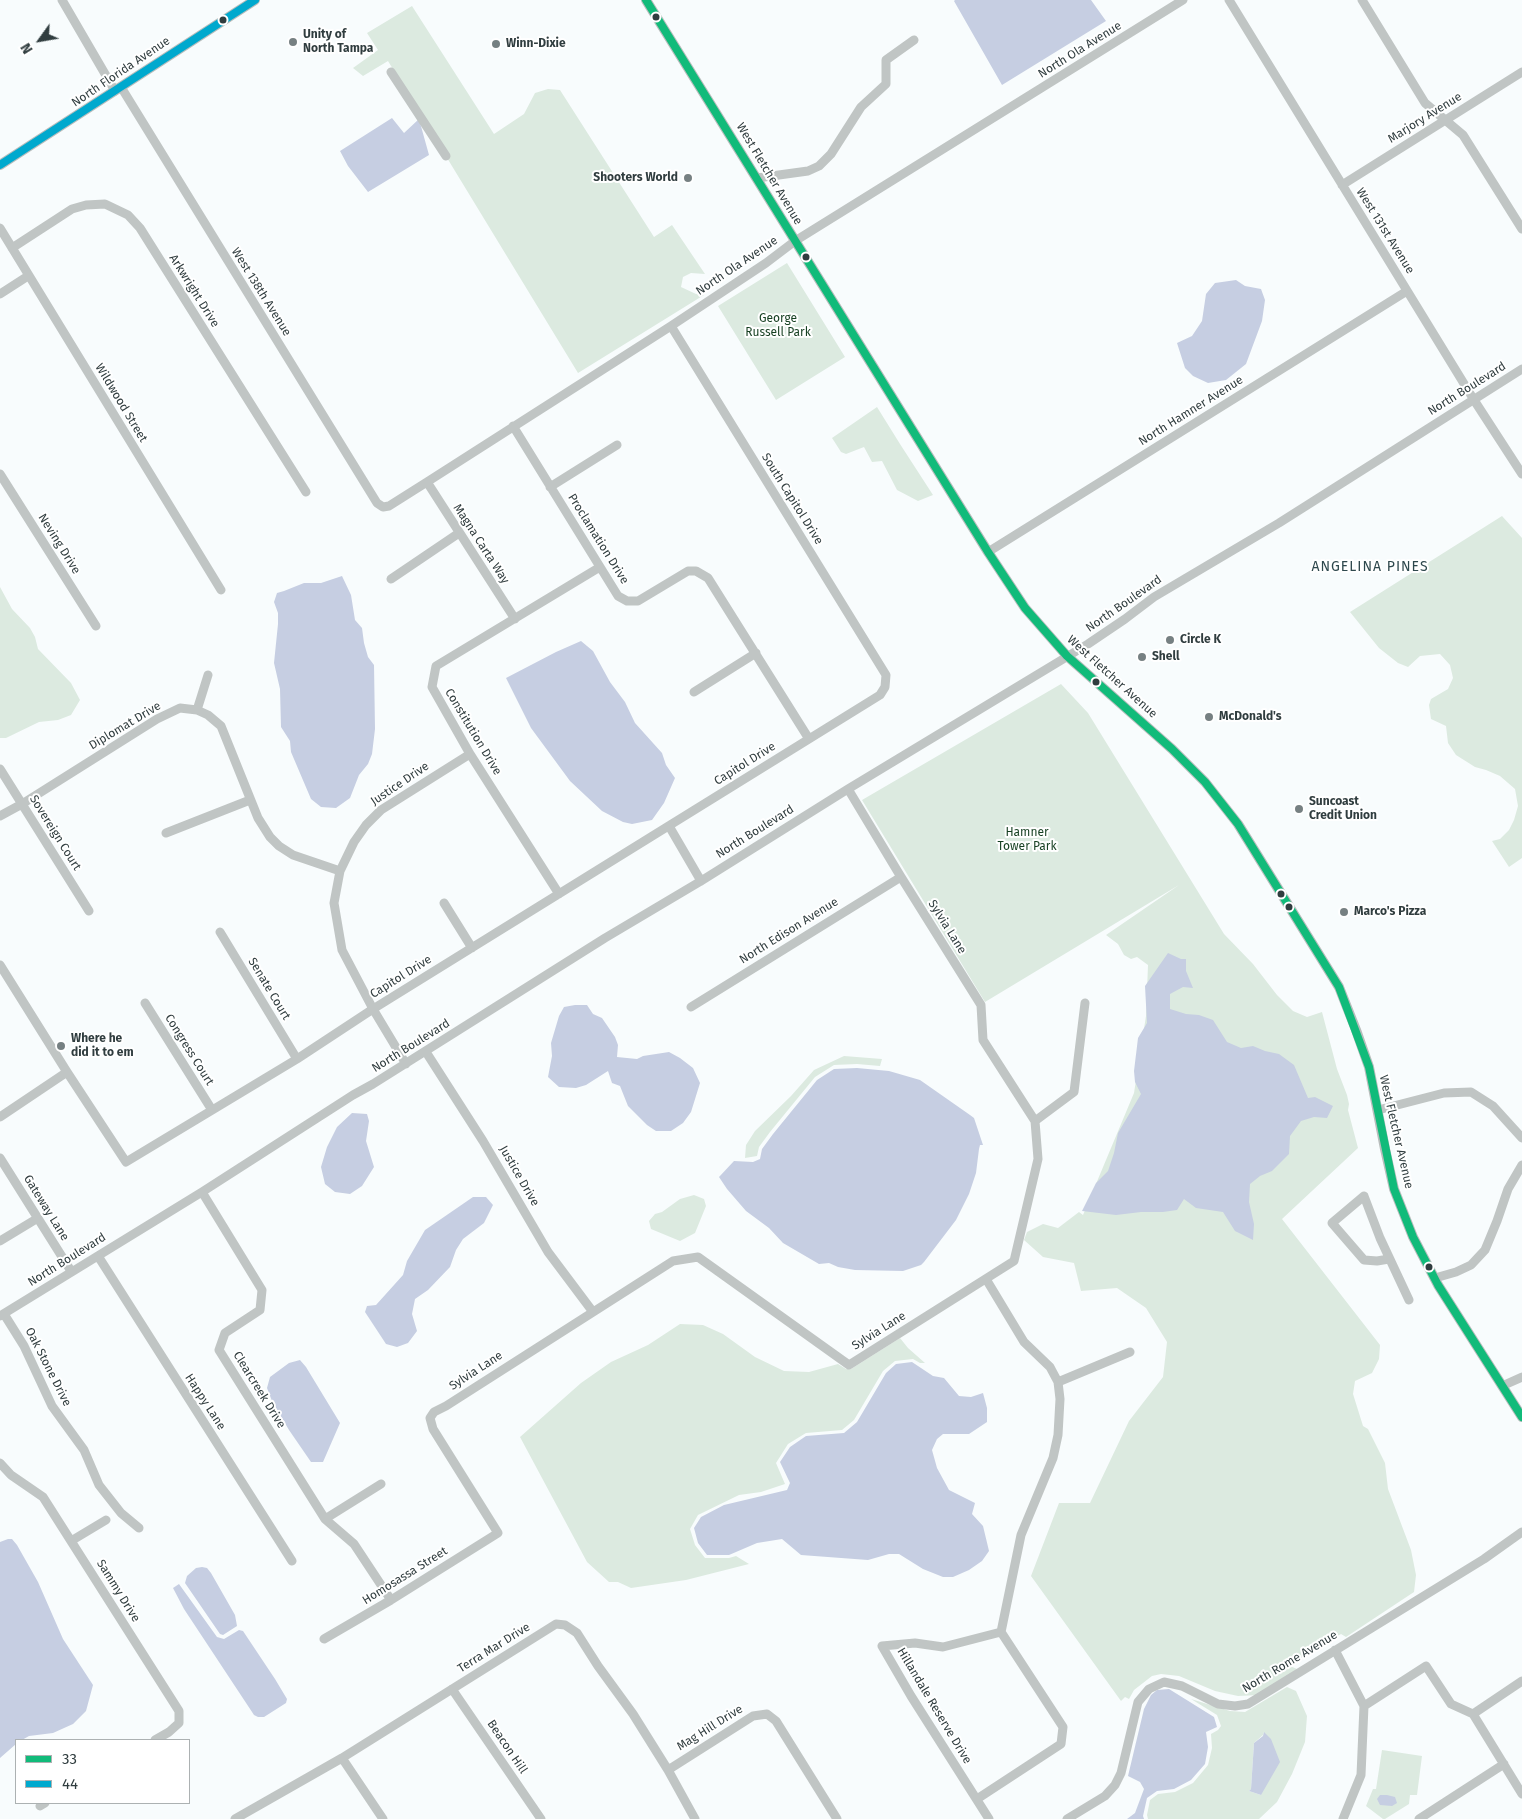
<!DOCTYPE html>
<html>
<head>
<meta charset="utf-8">
<style>
  body { margin:0 }
  #map { position:relative; width:1522px; height:1819px; overflow:hidden; background:#f8fcfd; font-family:"Fira Sans",sans-serif }
  canvas { display:block }
  .legend { position:absolute; left:15px; top:1739px; width:175px; height:65px; box-sizing:border-box; background:#fff; border:1px solid #acb1b2; margin:0; padding:6px 9px; list-style:none; font-size:15px; color:#303d3f }
  .legend li { display:flex; align-items:center; gap:10px; height:25px }
  .legend b { width:25px; border:1px solid #acb1b2 }
  .north { position:absolute; left:15px; top:15px; width:50px; height:50px; -webkit-text-stroke:4px #fff; paint-order:stroke; rotate:238deg; font-size:14px; font-weight:700; line-height:20px; text-align:center; color:#303d3f }
  .north::after { content:''; display:block; margin:auto; width:18px; height:22px; background:#303d3f; clip-path:polygon(50% 0,100% 100%,50% 72%,0 100%) }
</style>
</head>
<body>
<div id="map">
<canvas width="1522" height="1819"></canvas>
<ul class="legend">
<li><b style="height:6px;background:#11bb7a"></b>33</li>
<li><b style="height:6px;background:#00a9ce"></b>44</li>
</ul>
<div class="north">N</div>
</div>
<script>
const context = document.querySelector('canvas').getContext('2d');
context.lineJoin = 'round';
function fill(path, color) { context.fillStyle = color; context.fill(path, 'evenodd'); }
const poly = rows => new Path2D(rows.map(r => 'M' + r).join(''));
function trace(path, color, width, dash) { context.strokeStyle = color; context.lineWidth = width; context.lineCap = dash ? 'butt' : 'round'; context.setLineDash(dash || []); context.stroke(path); }
function write(font, color, halo, rows, align = 'center') {
  context.font = font + ' "Fira Sans",sans-serif'; context.lineWidth = 4; context.setLineDash([]); context.textBaseline = 'middle'; context.strokeStyle = halo; context.fillStyle = color; for (const [text, x, y, turn = 0] of rows) {
    context.save(); context.translate(x, y); context.rotate((+turn || 0) * Math.PI / 180); context.textAlign = isNaN(turn) ? turn : align; if (halo) context.strokeText(text, 0, 0); context.fillText(text, 0, 0); context.restore();
  }
}
const green = poly([
  [412,6,494,134,524,114,535,93,548,89,560,90,654,237,672,225,705,274,691,273,683,277,681,287,696,294,704,295,578,373,388,61,363,76,353,68,378,50,367,33],
  [787,263,845,357,776,400,718,306],
  [877,407,900,444,933,495,918,501,897,490,882,461,872,462,864,447,846,454,841,452,834,441,832,438],
  [1502,516,1522,538,1522,858,1509,867,1492,841,1500,839,1509,830,1514,820,1518,806,1515,789,1500,776,1486,770,1475,767,1456,755,1448,743,1446,726,1431,719,1429,705,1431,699,1448,689,1453,678,1450,665,1440,654,1420,656,1408,667,1398,663,1379,648,1350,612],
  [0,587,12,609,30,628,35,637,38,649,71,683,80,700,71,715,58,720,39,722,6,738,0,738],
  [1061,684,1088,713,1224,934,1253,964,1277,995,1293,1011,1307,1017,1322,1012,1337,1069,1347,1095,1349,1104,1348,1110,1358,1148,1282,1219,1380,1345,1379,1359,1372,1373,1355,1381,1353,1394,1363,1426,1368,1429,1385,1463,1388,1489,1411,1550,1416,1575,1414,1592,1346,1637,1341,1634,1290,1666,1297,1669,1259,1695,1238,1696,1215,1691,1179,1676,1161,1674,1152,1676,1134,1690,1129,1699,1125,1697,1121,1701,1031,1576,1059,1503,1090,1503,1129,1421,1163,1377,1167,1342,1146,1308,1117,1288,1081,1291,1074,1263,1043,1257,1024,1240,1027,1232,1043,1224,1058,1228,1079,1212,1083,1215,1134,1093,1146,1016,1148,965,1137,957,1131,959,1124,955,1118,944,1106,935,1179,885,985,1002,862,800],
  [844,1056,882,1059,880,1066,857,1064,834,1065,815,1077,770,1132,759,1147,757,1156,745,1158,746,1145,755,1131,791,1096,814,1070],
  [694,1195,704,1199,706,1206,695,1233,680,1241,651,1229,649,1221,655,1214,662,1212,680,1199],
  [680,1324,703,1325,723,1334,755,1357,784,1371,809,1372,838,1364,846,1369,851,1369,900,1338,908,1348,925,1363,920,1363,913,1359,895,1361,883,1371,854,1420,842,1430,806,1433,788,1444,776,1463,785,1484,761,1492,739,1495,698,1515,690,1529,695,1545,705,1558,729,1558,736,1556,749,1564,686,1580,631,1588,618,1582,609,1582,587,1562,520,1437,581,1383,611,1362,648,1345],
  [1287,1687,1296,1691,1307,1716,1305,1742,1292,1774,1277,1802,1259,1819,1148,1819,1147,1815,1150,1800,1158,1794,1175,1792,1193,1783,1208,1765,1212,1748,1211,1734,1218,1730,1221,1726,1217,1715,1191,1699,1230,1711,1245,1712],
  [1264,1732,1261,1795,1249,1791,1251,1789,1254,1743,1263,1735],
  [1382,1750,1422,1756,1417,1795,1410,1795,1409,1804,1385,1819,1383,1819,1366,1806,1373,1789,1376,1789]
]);
const water = poly([
  [955,0,1091,0,1106,21,1002,85,954,1],
  [392,118,404,133,419,119,429,155,368,192,348,166,340,151],
  [1236,280,1245,286,1261,289,1265,300,1262,321,1246,364,1226,380,1208,383,1193,376,1185,368,1177,343,1192,336,1202,321,1206,294,1215,283],
  [342,576,351,595,355,620,362,628,364,643,368,657,374,665,375,729,372,754,368,764,359,775,350,798,336,808,321,807,311,799,291,752,290,741,281,727,280,689,274,663,278,624,278,613,274,602,277,593,284,591,304,583,321,583],
  [581,641,593,651,610,682,625,702,635,723,662,753,666,765,675,778,664,803,652,820,632,824,623,822,602,811,570,781,531,728,506,678,556,652],
  [1168,953,1181,959,1186,959,1186,971,1193,988,1183,987,1170,994,1170,1009,1186,1014,1199,1015,1213,1020,1227,1042,1241,1048,1253,1046,1265,1051,1279,1054,1294,1065,1308,1098,1315,1097,1333,1106,1327,1118,1314,1117,1301,1121,1290,1136,1289,1154,1272,1171,1260,1176,1250,1184,1249,1202,1254,1224,1253,1240,1235,1231,1223,1212,1196,1208,1184,1199,1177,1210,1163,1212,1141,1212,1116,1215,1082,1211,1096,1183,1108,1171,1114,1153,1118,1133,1141,1094,1135,1082,1134,1071,1138,1038,1147,1023,1145,986],
  [575,1005,587,1005,593,1014,602,1018,615,1037,618,1045,617,1057,637,1059,643,1056,669,1052,680,1058,693,1068,700,1083,691,1112,683,1123,671,1131,656,1131,647,1125,628,1106,620,1086,612,1083,608,1071,586,1085,576,1088,559,1087,548,1077,552,1056,551,1043,559,1016,564,1007],
  [857,1068,889,1071,920,1080,970,1115,974,1118,983,1145,980,1145,979,1149,976,1173,969,1194,956,1220,924,1262,921,1265,903,1271,855,1270,838,1267,829,1263,819,1264,783,1243,769,1228,746,1211,727,1189,719,1177,734,1161,753,1162,760,1159,762,1149,773,1134,817,1080,834,1069],
  [352,1113,367,1114,369,1121,366,1141,374,1167,362,1186,350,1194,335,1192,325,1184,321,1167,327,1147,337,1127],
  [473,1197,486,1197,493,1205,484,1223,463,1239,456,1250,450,1267,428,1290,415,1299,412,1314,417,1331,408,1343,397,1347,386,1344,365,1312,367,1306,376,1305,403,1275,407,1261,425,1230],
  [300,1360,306,1367,340,1423,323,1462,311,1462,289,1430,272,1401,267,1388,270,1377,289,1363],
  [912,1362,933,1376,944,1378,959,1396,971,1397,983,1393,987,1408,987,1422,969,1434,943,1434,937,1439,932,1450,937,1468,949,1490,975,1503,972,1514,983,1526,989,1551,982,1561,969,1570,953,1577,943,1577,923,1569,899,1554,889,1554,868,1560,801,1555,782,1539,757,1543,729,1555,707,1555,698,1543,694,1528,701,1517,724,1505,787,1490,790,1483,780,1462,790,1447,806,1436,844,1433,857,1422,886,1373,896,1364],
  [8,1539,12,1539,17,1545,38,1582,63,1639,93,1685,86,1711,73,1724,53,1733,29,1736,22,1740,16,1740,16,1744,0,1758,0,1542],
  [202,1567,207,1568,211,1573,235,1615,237,1626,223,1635,220,1634,185,1583,187,1576,196,1568],
  [179,1584,217,1637,224,1639,239,1630,243,1631,275,1679,287,1699,286,1703,264,1717,258,1717,254,1715,184,1609,173,1588],
  [1169,1689,1214,1717,1217,1727,1206,1732,1208,1747,1205,1764,1191,1780,1174,1789,1157,1791,1147,1798,1143,1816,1144,1819,1127,1819,1135,1813,1144,1789,1140,1782,1128,1776,1144,1709,1151,1695,1157,1690],
  [1264,1732,1271,1739,1280,1762,1261,1795,1249,1791,1251,1789,1254,1743,1263,1736],
  [1380,1795,1387,1795,1395,1797,1397,1803,1392,1806,1380,1805,1377,1799]
]);
const minor = poly([
  [62,0,115,91],
  [1229,0,1474,400,1522,474],
  [1362,0,1425,103,1463,135,1522,229],
  [391,72,446,156],
  [121,87,377,503,383,507,389,506,427,482,671,326,766,263,795,241,1183,0],
  [757,178,808,171,819,166,831,154,861,107,886,84,886,60,914,40],
  [1342,185,1522,72],
  [0,228,221,590],
  [12,248,72,209,86,205,105,204,128,215,140,228,306,492],
  [0,294,28,276],
  [513,426,618,596,627,601,638,601,688,571,696,571,708,578,809,739],
  [0,474,96,626],
  [427,482,515,619],
  [550,487,617,445],
  [988,552,1407,291],
  [391,579,459,533],
  [694,692,756,653],
  [197,710,208,675],
  [0,769,89,911],
  [0,816,22,804,157,719,180,708,197,710,208,715,221,726,258,818,270,837,279,846,293,855,340,871],
  [669,826,701,881],
  [166,833,250,800],
  [559,894,470,754,432,687,436,666,600,567],
  [444,903,472,948],
  [220,932,297,1059],
  [0,965,67,1072,126,1162,297,1059,373,1009,880,695,885,687,886,675,671,326],
  [145,1003,212,1110],
  [691,1007,901,877],
  [426,1052,483,1141,548,1252,593,1312],
  [406,1064,373,1009,342,950,334,903,340,871,354,842,366,825,381,810,470,754],
  [1378,1110,1444,1093,1471,1092,1493,1106,1522,1138],
  [0,1117,67,1072],
  [1035,1121,1074,1092,1085,1003],
  [0,1158,71,1271],
  [202,1192,262,1290,260,1310,225,1333,219,1350,325,1519,354,1544,391,1600],
  [0,1241,38,1218],
  [98,1256,292,1561],
  [1389,1259,1377,1261,1364,1260,1332,1223,1364,1196,1380,1238,1409,1300],
  [1435,1278,1456,1272,1471,1265,1485,1250,1497,1221,1508,1189,1522,1165],
  [986,1279,1024,1342,1050,1367,1058,1382,1060,1399,1058,1435,1053,1458,1021,1535,1001,1632],
  [4,1314,24,1346,52,1406,84,1450,99,1485,121,1513,139,1528],
  [0,1316,202,1192,353,1095,373,1084,605,938,701,881,848,789,1088,644,1125,619,1154,597,1279,523,1522,369],
  [1058,1382,1130,1352],
  [1502,1386,1522,1377],
  [0,1463,11,1475,43,1497,179,1711,179,1723,169,1732,155,1740],
  [325,1519,381,1484],
  [71,1541,106,1520],
  [324,1639,391,1600,498,1533,433,1429,430,1418,434,1412,446,1406,673,1261,698,1257,849,1365,1014,1261,1038,1159,1035,1121,983,1040,981,1005,901,877,848,789],
  [1335,1650,1364,1706,1361,1775,1343,1819],
  [452,1689,541,1819],
  [1364,1706,1426,1666,1451,1704,1473,1714,1522,1794],
  [1473,1714,1522,1681],
  [342,1758,383,1819],
  [668,1770,753,1716,767,1714,776,1721,837,1819],
  [977,1799,1061,1744,1063,1727,1001,1632],
  [40,1806,45,1803],
  [235,1819,342,1758,556,1624,565,1625,577,1633,598,1666,633,1714,668,1770,695,1819],
  [989,1819,911,1696,882,1646,915,1643,943,1647,1001,1632],
  [1067,1819,1105,1796,1115,1785,1121,1773,1138,1702,1149,1689,1164,1682,1182,1686,1218,1704,1235,1706,1248,1704,1484,1559,1522,1532],
  [1419,1819,1504,1764]
]);
const major = poly([
  [646,0,988,552,1025,608,1067,656,1172,749,1205,782,1238,824,1339,987,1356,1030,1369,1067,1385,1149,1394,1189,1413,1237,1438,1285,1522,1417],
  [0,165,255,0]
]);
const bus1 = poly([
  [646,0,988,552,1025,608,1067,656,1172,749,1205,782,1238,824,1339,987,1369,1067,1394,1189,1413,1237,1438,1285,1522,1417]
]);
const bus2 = poly([
  [0,165,255,0]
]);
const markers = [
  [656,17,4.5,"#303d3f"],
  [223,20,4.5,"#303d3f"],
  [293,42,5,"#768082"],
  [496,44,5,"#768082"],
  [688,178,5,"#768082"],
  [806,257,4.5,"#303d3f"],
  [1170,640,5,"#768082"],
  [1142,657,5,"#768082"],
  [1096,682,4.5,"#303d3f"],
  [1209,717,5,"#768082"],
  [1299,809,5,"#768082"],
  [1281,894,4.5,"#303d3f"],
  [1289,907,4.5,"#303d3f"],
  [1344,912,5,"#768082"],
  [61,1046,5,"#768082"],
  [1429,1267,4.5,"#303d3f"]
];
const poiNames = [
  ["Unity of",303,35],
  ["North Tampa",303,49],
  ["Winn-Dixie",506,44],
  ["Shooters World",678,178,"right"],
  ["Circle K",1180,640],
  ["Shell",1152,657],
  ["McDonald's",1219,717],
  ["Suncoast",1309,802],
  ["Credit Union",1309,816],
  ["Marco's Pizza",1354,912],
  ["Where he",71,1039],
  ["did it to em",71,1053]
];
const streetNames = [
  ["North Ola Avenue",1080,50,-32],
  ["North Florida Avenue",121,72,-34],
  ["Marjory Avenue",1425,118,-32],
  ["West Fletcher Avenue",769,174,59],
  ["West 131st Avenue",1385,231,58],
  ["North Ola Avenue",737,266,-34],
  ["Arkwright Drive",194,291,58],
  ["West 138th Avenue",261,292,58],
  ["North Boulevard",1467,389,-32],
  ["Wildwood Street",121,403,59],
  ["North Hamner Avenue",1191,411,-32],
  ["South Capitol Drive",792,499,58],
  ["Proclamation Drive",598,539,58],
  ["Neving Drive",59,544,58],
  ["Magna Carta Way",481,544,57],
  ["North Boulevard",1124,604,-35],
  ["West Fletcher Avenue",1112,677,42],
  ["Diplomat Drive",125,726,-31],
  ["Constitution Drive",473,732,59],
  ["Capitol Drive",745,764,-32],
  ["Justice Drive",400,784,-34],
  ["North Boulevard",755,832,-32],
  ["Sovereign Court",55,833,58],
  ["Sylvia Lane",947,927,58],
  ["North Edison Avenue",789,931,-32],
  ["Capitol Drive",401,977,-32],
  ["Senate Court",269,989,59],
  ["North Boulevard",411,1046,-32],
  ["Congress Court",189,1050,58],
  ["West Fletcher Avenue",1396,1132,77],
  ["Justice Drive",519,1176,60],
  ["Gateway Lane",46,1208,58],
  ["North Boulevard",67,1260,-32],
  ["Sylvia Lane",879,1331,-32],
  ["Oak Stone Drive",48,1367,63],
  ["Sylvia Lane",476,1371,-33],
  ["Clearcreek Drive",259,1390,58],
  ["Happy Lane",205,1402,57],
  ["Homosassa Street",405,1576,-32],
  ["Sammy Drive",118,1591,58],
  ["Terra Mar Drive",494,1648,-32],
  ["North Rome Avenue",1290,1662,-31],
  ["Hillandale Reserve Drive",934,1706,59],
  ["Mag Hill Drive",710,1728,-32],
  ["Beacon Hill",507,1747,56]
];
const parkNames = [
  ["George",778,319],
  ["Russell Park",778,333],
  ["Hamner",1027,833],
  ["Tower Park",1027,847]
];
const neighbourhoodNames = [
  ["ANGELINA PINES",1370,567]
];
fill(green, '#dceae0');
fill(water, '#c6cee2');
trace(minor, '#c0c5c4', 9);
trace(major, '#b8bdbc', 10);
trace(bus1, '#11bb7a', 8);
trace(bus2, '#00a9ce', 8);
for (const [x, y, r, color] of markers) { const dot = new Path2D(); dot.arc(x, y, r, 0, 2 * Math.PI); context.fillStyle = color; context.fill(dot); trace(dot, '#fff', 2); }
write('bold 12px', '#303d3f', '#fff', poiNames, 'left');
write('12px', '#303d3f', '#fff', streetNames);
write('12px', '#153f21', '#fff', parkNames);
context.letterSpacing = '1px';
write('14px', '#2e484d', '#fff', neighbourhoodNames);
context.letterSpacing = '0px';
</script>
</body>
</html>
